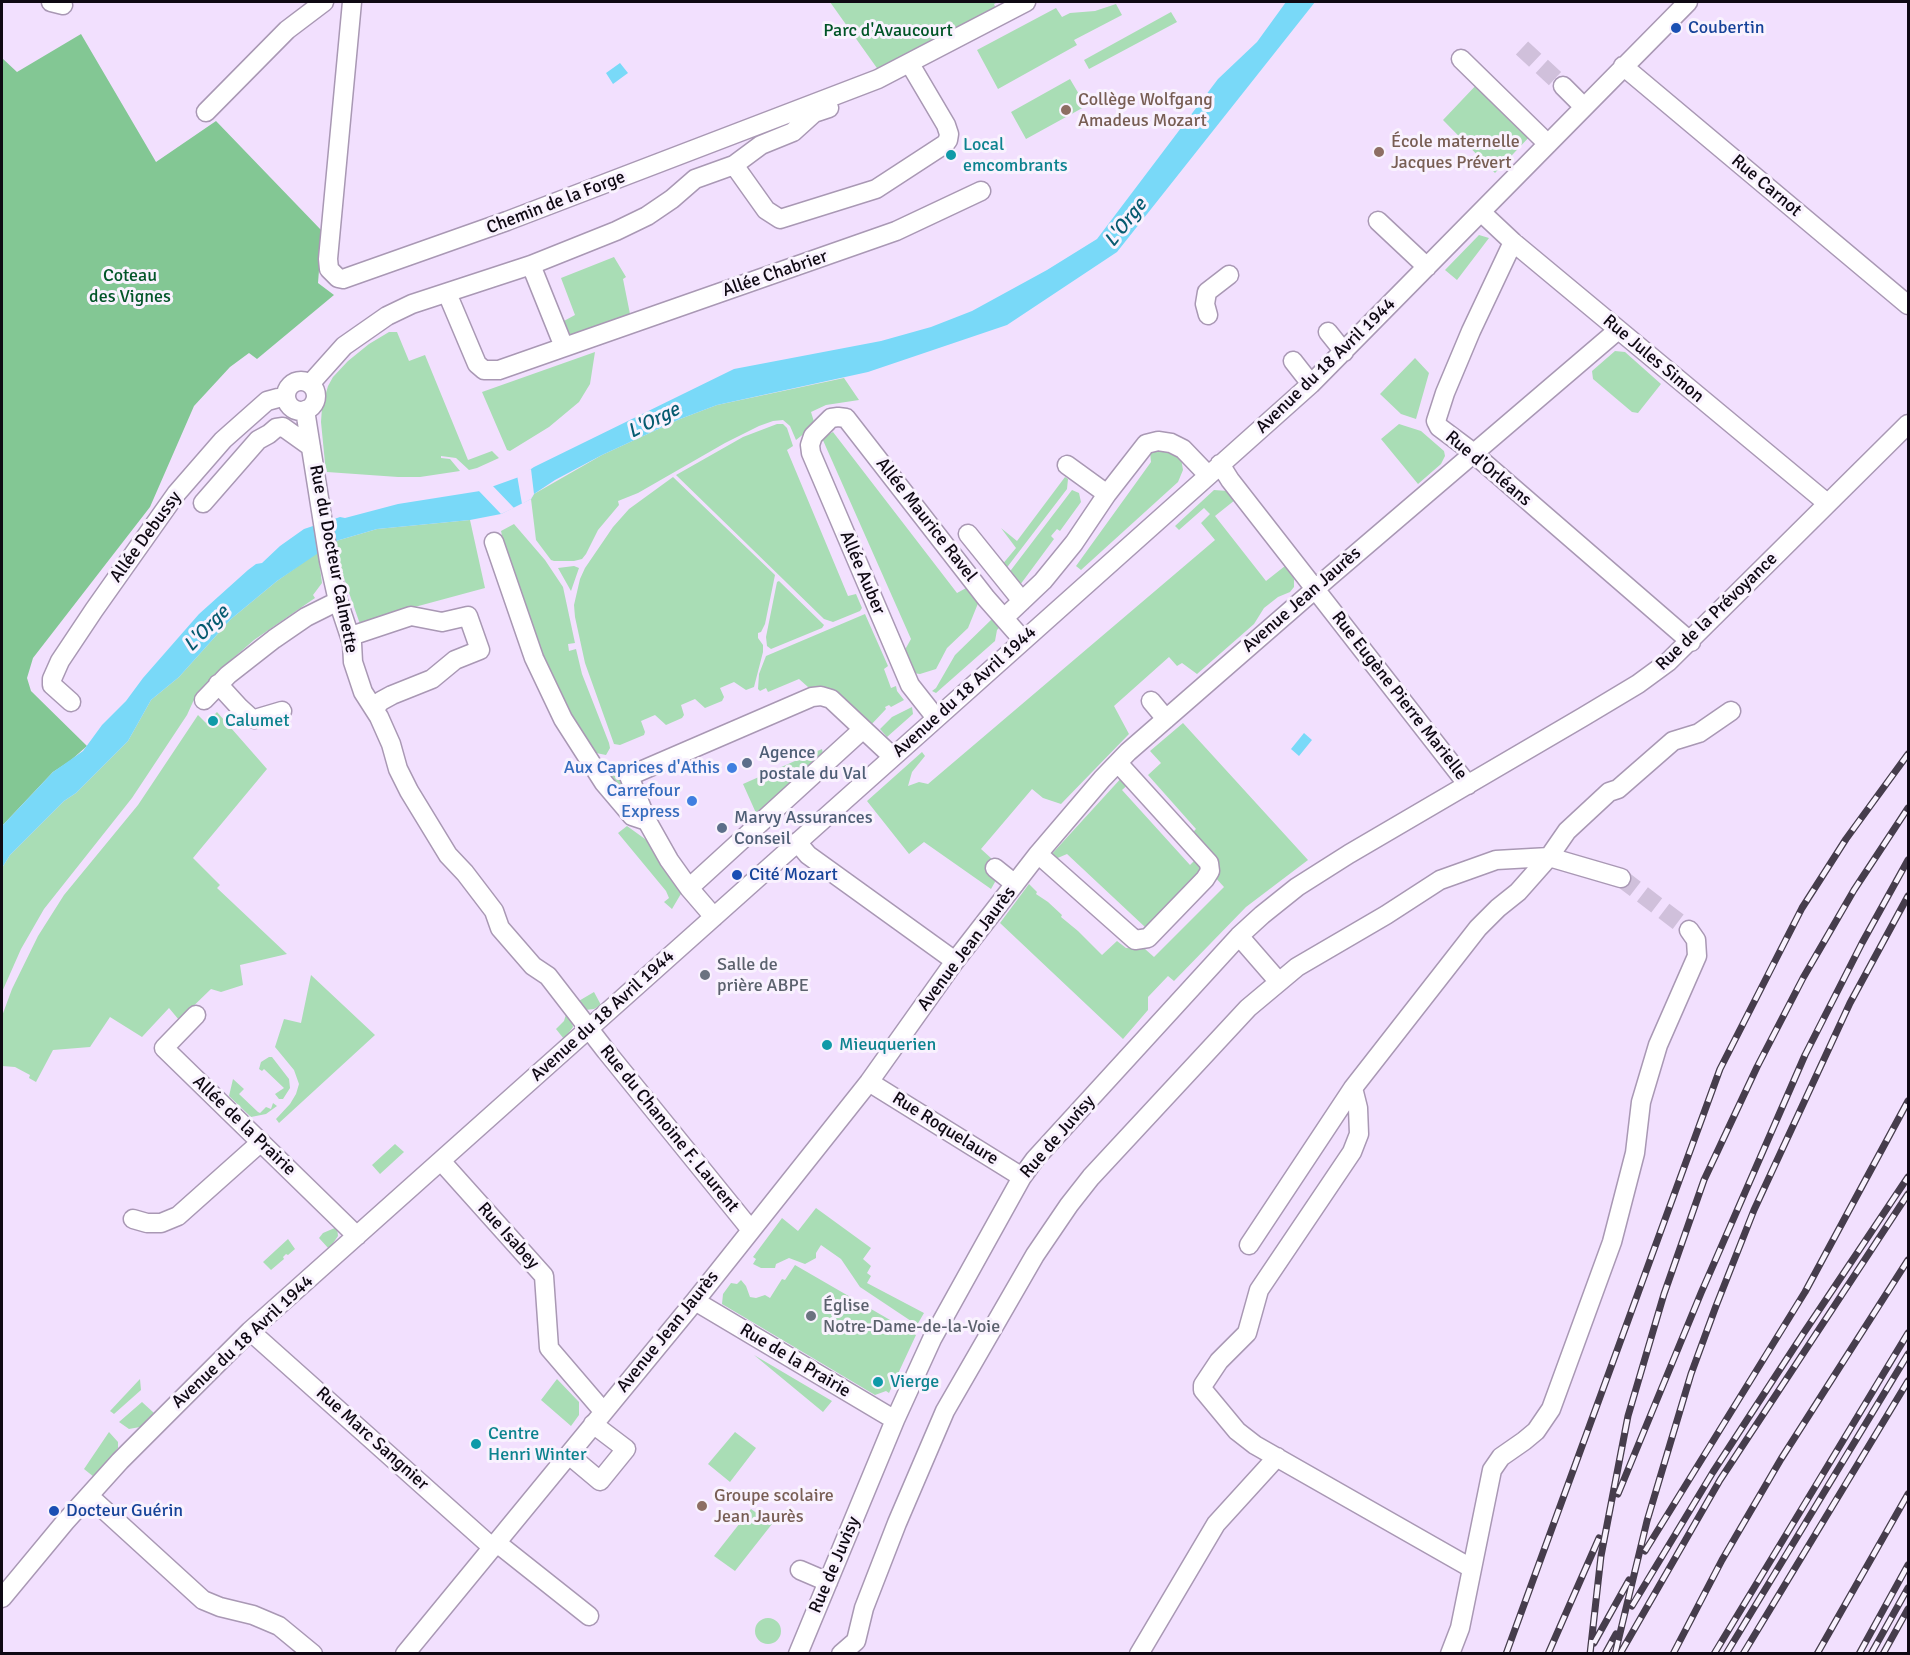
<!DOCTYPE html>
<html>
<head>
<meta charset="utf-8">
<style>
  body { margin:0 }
  #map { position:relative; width:1910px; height:1655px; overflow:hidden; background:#f2e0fe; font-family:Signika,sans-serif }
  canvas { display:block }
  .frame { position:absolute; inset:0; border:3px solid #0f0913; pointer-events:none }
</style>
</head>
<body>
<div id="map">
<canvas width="1910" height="1655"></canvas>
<div class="frame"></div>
</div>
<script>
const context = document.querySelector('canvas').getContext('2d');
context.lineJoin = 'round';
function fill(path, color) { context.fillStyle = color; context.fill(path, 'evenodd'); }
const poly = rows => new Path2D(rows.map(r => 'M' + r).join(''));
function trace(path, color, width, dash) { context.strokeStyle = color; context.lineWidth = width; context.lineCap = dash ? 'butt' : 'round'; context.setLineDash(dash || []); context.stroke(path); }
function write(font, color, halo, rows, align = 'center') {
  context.font = font + ' Signika,sans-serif'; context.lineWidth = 6; context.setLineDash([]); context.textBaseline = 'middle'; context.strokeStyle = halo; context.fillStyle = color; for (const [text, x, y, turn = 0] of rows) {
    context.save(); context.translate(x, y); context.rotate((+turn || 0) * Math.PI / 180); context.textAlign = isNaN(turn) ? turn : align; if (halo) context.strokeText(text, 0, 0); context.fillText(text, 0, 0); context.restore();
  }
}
const green = poly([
  [830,2,998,2,994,4,996,9,879,71],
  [1116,4,1122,15,1074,40,1077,45,998,89,977,50,1056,8,1062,17,1070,13,1095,11],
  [1171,12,1177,22,1089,69,1084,60],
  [1070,79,1086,106,1026,139,1011,112],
  [1480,81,1533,133,1495,173,1443,120],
  [1479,235,1489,238,1457,280,1445,270],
  [614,257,626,277,623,279,631,319,574,336,570,334,562,322,575,315,561,278],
  [389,332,397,332,409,361,425,355,468,460,492,451,499,458,477,468,469,470,456,458,441,456,441,458,450,459,460,471,420,477,398,477,327,472,325,463,321,422,322,407,328,386,333,377,348,361,369,344],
  [1615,351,1625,352,1661,384,1638,413,1632,412,1593,379,1592,371],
  [595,352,590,384,579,402,549,427,510,451,507,450,482,392],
  [1415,358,1429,373,1416,419,1401,414,1380,394],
  [844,378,859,400,826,405,811,412,815,425,796,440,790,426,783,420,773,421,759,426,725,443,638,493,618,501,619,505,598,530,586,554,582,559,574,561,554,561,551,560,536,540,531,499,534,494,602,455,680,419,717,405],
  [777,424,783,424,787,428,793,446,787,450,848,596,856,594,862,608,860,611,833,622,824,619,676,475,743,437],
  [1399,424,1421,431,1444,451,1445,456,1441,464,1418,484,1381,439],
  [833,432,957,593,968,587,979,601,968,628,947,648,936,669,920,674,913,673,902,655,911,639,822,438],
  [1152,449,1168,451,1181,458,1183,470,1178,482,1081,570,1076,566,1151,462,1150,452],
  [673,477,775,575,765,624,761,632,758,633,758,638,763,645,763,652,754,687,746,690,734,682,720,688,724,697,722,701,705,708,695,699,681,705,684,715,682,718,666,725,655,715,641,721,645,732,644,735,620,745,614,744,585,663,575,617,574,605,580,579,585,568,613,527,629,509],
  [1065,477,1068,479,1067,489,1005,570,1001,566,1016,548,1001,528,1017,541],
  [1072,490,1079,493,1081,502,1060,531,1057,529,1051,536,1054,539,1020,585,1008,574],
  [1214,490,1228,491,1235,500,1215,516,1266,581,1285,566,1294,579,1294,587,1290,592,1278,597,1264,608,1254,624,1197,674,1182,663,1177,666,1169,657,1114,706,1129,734,1061,804,1043,798,1032,789,981,849,992,859,995,882,991,889,924,842,909,854,867,801,922,752,925,756,912,772,908,786,919,782,928,784,1215,540,1201,523,1210,514,1204,508,1179,530,1175,526],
  [470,520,485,588,411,608,361,627,339,564,336,541,377,529],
  [514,524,545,560,563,587,575,643,568,644,569,651,576,649,582,674,609,743,610,748,606,755,591,752,552,683,511,574,501,531],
  [318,552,322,583,313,595,315,598,254,640,215,674,197,693,187,715,132,798,44,909,21,949,2,992,2,868,10,855,64,801,76,793,128,741,151,700,179,677,231,619,277,581],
  [574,566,579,568,571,591,558,568],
  [779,581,824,625,822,628,771,649,767,646,766,637,777,582],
  [865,614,888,666,884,669,891,688,896,686,897,691,904,700,891,707,889,705,885,707,886,709,869,727,808,687,799,679,768,692,766,688,760,691,758,689,759,674,766,656],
  [993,618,1001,626,997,630,995,641,936,693,932,691,936,688,955,655],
  [912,707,913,714,887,737,880,729,892,717],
  [217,712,267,769,193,858,220,885,217,888,287,954,240,965,243,985,221,992,211,989,179,1020,169,1008,142,1037,110,1017,90,1047,53,1050,36,1082,29,1078,30,1075,15,1067,2,1066,2,1016,12,989,38,936,64,895,138,805,198,715,206,723],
  [1183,723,1308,860,1246,907,1174,981,1168,976,1148,997,1148,1010,1123,1039,1000,923,1029,884,1037,892,1036,894,1048,902,1062,915,1061,917,1078,931,1102,955,1117,941,1126,948,1145,949,1154,957,1224,887,1213,875,1190,835,1196,829,1148,775,1161,763,1150,751],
  [822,749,823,754,756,813,743,784],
  [615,771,621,774,636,807,609,777,611,772],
  [1124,775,1131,782,1122,790,1190,865,1198,857,1205,874,1144,936,1131,934,1145,927,1067,854,1053,860,1050,856],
  [627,826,652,844,682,892,672,909,664,902,669,898,666,891,618,833],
  [311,975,375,1035,279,1123,276,1119,290,1104,296,1094,299,1084,294,1070,275,1047,284,1019,301,1023],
  [594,992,601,1005,594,1009,585,1010,577,1002],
  [567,1011,571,1018,573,1027,564,1039,556,1029,564,1021],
  [269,1057,272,1057,289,1079,290,1088,283,1099,279,1099,275,1094,284,1088,264,1069,262,1071,259,1069,261,1062],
  [233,1079,244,1089,239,1094,258,1112,260,1113,266,1107,271,1109,273,1103,277,1106,266,1114,251,1117,229,1096],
  [395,1144,404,1152,380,1174,372,1165],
  [816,1208,871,1248,863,1259,871,1266,867,1273,871,1276,867,1283,924,1313,917,1325,860,1287,841,1259,821,1245,816,1253,816,1258,805,1264,789,1258,776,1264,775,1268,761,1268,753,1264,756,1259,753,1257,782,1218,798,1231],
  [337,1227,338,1236,329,1249,319,1238,323,1233],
  [288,1239,295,1249,288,1255,286,1254,283,1257,284,1259,271,1270,263,1262],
  [795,1265,916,1335,889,1393,886,1391,875,1395,722,1304,723,1294,731,1283,737,1284,741,1280,746,1286,750,1297,756,1298,765,1295,770,1298,782,1279,785,1280],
  [754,1355,832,1401,823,1412],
  [140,1379,141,1390,114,1414,110,1411],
  [557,1379,579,1402,579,1415,571,1426,541,1400],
  [142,1402,154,1413,140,1427,129,1429,119,1422],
  [109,1432,118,1442,118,1448,94,1477,84,1469],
  [735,1432,756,1448,730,1482,708,1464],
  [751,1509,772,1524,735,1571,714,1556],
  '755 1631a13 13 0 1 1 26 0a13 13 0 1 1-26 0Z'
]);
const forest = poly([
  [81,34,156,162,216,121,322,231,318,283,334,295,257,359,249,353,230,367,194,406,150,507,33,658,27,678,31,691,87,746,70,761,53,772,2,826,2,58,17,72]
]);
const water = poly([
  [1286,2,1315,2,1117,252,1007,325,868,372,717,405,680,419,602,455,555,480,534,494,531,499,501,514,470,520,377,529,336,541,277,581,231,619,179,677,151,700,128,741,76,793,64,801,10,855,2,868,2,826,53,772,83,751,102,725,126,701,143,678,199,614,248,570,256,564,262,563,280,546,304,529,340,517,345,518,398,504,480,491,519,477,534,467,734,369,881,341,931,327,972,311,1047,270,1097,239,1218,79,1257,42],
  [620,63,628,73,613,84,606,73],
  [1304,733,1312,740,1299,756,1291,749]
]);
const pier = poly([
  [531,469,534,494,531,499,522,504,517,475],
  [491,484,514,508,501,514,478,490]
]);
const minorTunnel = poly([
  [1522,48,1563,86],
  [1621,878,1689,930]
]);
const minor = poly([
  [51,2,63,5],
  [352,2,328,259,329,269,338,278,343,279,507,221,878,79,1026,2],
  [1461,59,1548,144],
  [1623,66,1908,305],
  [1563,86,1584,107],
  [206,112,287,30,324,2],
  [734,165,766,210,780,219,876,189,945,144,948,140,949,134,946,125,910,64],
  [1481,212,1513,242,1827,503],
  [1378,221,1427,267],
  [1513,242,1471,331,1445,393,1436,421,1439,427,1467,448,1691,642],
  [531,265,564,347],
  [447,293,477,364,484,370,499,370,896,231,981,191],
  [1208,315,1205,304,1207,292,1229,275],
  [1328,332,1344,352],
  [1293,361,1311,384],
  '286 396a15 15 0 1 1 30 0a15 15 0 1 1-30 0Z',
  [310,384,344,346,387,316,412,304,531,265,616,231,647,216,672,199,695,179,734,165,761,145,793,132,814,113,829,108],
  [305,410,329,561,338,601,352,643,353,662,363,692,379,717,391,744,398,769,409,791,448,855,465,873,494,911,500,928,533,966,548,976,606,1051,751,1230],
  [1220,464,1230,480,1468,785],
  [1067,465,1107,494],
  [203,503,258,440,269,434,276,428,283,427,311,447],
  [968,534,1022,601],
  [494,542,534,658,563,719,604,783,632,816,647,821],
  [1004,618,1043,581,1074,543,1107,494,1146,444,1158,441,1171,443,1183,449,1208,475],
  [351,636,411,616,442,622,468,616,480,650,455,660,432,679,392,695,381,701,374,709],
  [218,684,240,708,251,718,255,719,282,711],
  [204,700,228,675,274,639,306,617,338,601],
  [1151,701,1166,719],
  [71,702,52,685,52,679,60,661,94,610,176,494,223,440,267,401,278,398,286,398],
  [936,718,910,685,811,453,810,445,813,436,831,418,838,417,846,418,986,598,1023,640],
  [797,842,808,855,955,961],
  [1038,854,1135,940,1148,938,1205,879,1210,871,1209,863,1118,763],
  [995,868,1015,884],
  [689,888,862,730],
  [714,917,689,888,669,860,647,821,629,776,812,697,821,696,831,699,893,757],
  [1239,936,1279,982],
  [196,1015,164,1048,357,1236],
  [869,1082,1022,1177],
  [1353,1088,1358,1108,1359,1134,1352,1152,1259,1290,1247,1333,1219,1361,1203,1385,1203,1390,1237,1431,1255,1445,1471,1568],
  [441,1161,544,1276,549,1348,603,1411],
  [133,1219,147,1223,161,1223,178,1216,261,1142],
  [1249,1245,1353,1088,1478,928,1498,908,1518,892,1549,857,1567,831,1609,792,1618,789,1673,741,1699,733,1731,711],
  [695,1301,895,1420],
  [250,1331,493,1548],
  [569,1455,600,1481,626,1449,593,1424],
  [89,1496,203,1600,220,1607,253,1615,279,1626,313,1654],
  [497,1543,589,1616],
  [800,1570,828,1582],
  [2,1598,65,1522,120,1461,250,1331,1311,384,1688,2],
  [405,1654,695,1301,869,1082,955,961,1038,854,1102,779,1128,752,1329,577,1618,330],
  [798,1654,895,1420,932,1339,1022,1177,1035,1159,1239,936,1262,915,1297,887,1349,854,1583,717,1638,684,1668,662,1908,424],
  [841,1654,856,1641,864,1608,897,1523,945,1411,1035,1255,1069,1205,1091,1177,1248,1008,1297,967,1386,915,1440,880,1496,860,1549,857,1621,878],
  [1139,1654,1216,1524,1277,1457],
  [1450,1654,1460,1628,1492,1470,1501,1457,1524,1441,1536,1431,1551,1409,1612,1242,1635,1153,1641,1102,1658,1045,1697,956,1696,940,1689,930]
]);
const rail = poly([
  [1618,1494,1701,1293,1805,1055,1862,943,1908,860],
  [1645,1551,1805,1292,1908,1101],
  [1632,1606,1713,1472,1803,1334,1908,1177],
  [1594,1643,1629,1580],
  [1506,1654,1720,1069,1802,908,1846,839,1908,754],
  [1548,1654,1599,1538],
  [1590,1654,1601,1556,1628,1416,1664,1294,1704,1180,1757,1067,1803,978,1854,890,1908,808],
  [1605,1654,1616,1634],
  [1615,1654,1647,1521,1691,1374,1716,1306,1754,1210,1850,1003,1908,896],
  [1620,1654,1720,1480,1908,1194],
  [1673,1654,1722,1560,1781,1459,1908,1260],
  [1714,1654,1908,1333],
  [1726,1654,1908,1354],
  [1743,1654,1908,1381],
  [1817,1654,1908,1494],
  [1859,1654,1908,1565],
  [1871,1654,1908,1588],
  [1883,1654,1908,1609]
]);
const markers = [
  [1676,28,6,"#1a4fb4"],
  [1066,110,6,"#8d6e63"],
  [1379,152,6,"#8d6e63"],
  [951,155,6,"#0f9aa8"],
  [213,721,6,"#0f9aa8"],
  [747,763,6,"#5c6f8a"],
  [732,768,6,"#3f7fe0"],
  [692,801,6,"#3f7fe0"],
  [722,828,6,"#5c6f8a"],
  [737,875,6,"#1a4fb4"],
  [705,975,6,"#6b7280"],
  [827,1045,6,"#0f9aa8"],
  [811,1316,6,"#6b7280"],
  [878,1382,6,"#0f9aa8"],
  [476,1444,6,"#0f9aa8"],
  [702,1506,6,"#8d6e63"],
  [54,1511,6,"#1a4fb4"]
];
const transitNames = [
  ["Coubertin",1688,28],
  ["Cité Mozart",749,875],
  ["Docteur Guérin",66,1511]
];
const parkNames = [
  ["Parc d'Avaucourt",888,31],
  ["Coteau",130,276],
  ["des Vignes",130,297]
];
const educationNames = [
  ["Collège Wolfgang",1078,100],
  ["Amadeus Mozart",1078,121],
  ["École maternelle",1391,142],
  ["Jacques Prévert",1391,163],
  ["Groupe scolaire",714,1496],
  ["Jean Jaurès",714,1517]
];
const cultureNames = [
  ["Local",963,145],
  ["emcombrants",963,166],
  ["Calumet",225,721],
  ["Mieuquerien",839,1045],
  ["Vierge",890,1382],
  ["Centre",488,1434],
  ["Henri Winter",488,1455]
];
const streetNames = [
  ["Rue Carnot",1766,186,40],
  ["Chemin de la Forge",556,203,-21],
  ["Allée Chabrier",775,274,-19],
  ["Rue Jules Simon",1653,359,40],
  ["Avenue du 18 Avril 1944",1326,366,-44],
  ["Rue d'Orléans",1488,469,40],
  ["Allée Maurice Ravel",926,520,52],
  ["Allée Debussy",146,537,-54],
  ["Rue du Docteur Calmette",333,559,79],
  ["Allée Auber",862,573,67],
  ["Avenue Jean Jaurès",1302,600,-41],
  ["Rue de la Prévoyance",1717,612,-44],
  ["Avenue du 18 Avril 1944",965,692,-42],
  ["Rue Eugène Pierre Marielle",1399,696,52],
  ["Avenue Jean Jaurès",967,949,-53],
  ["Avenue du 18 Avril 1944",603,1016,-42],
  ["Allée de la Prairie",244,1126,44],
  ["Rue du Chanoine F. Laurent",669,1129,51],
  ["Rue Roquelaure",945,1129,32],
  ["Rue de Juvisy",1058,1137,-49],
  ["Rue Isabey",508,1236,48],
  ["Avenue Jean Jaurès",668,1332,-51],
  ["Avenue du 18 Avril 1944",243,1342,-43],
  ["Rue de la Prairie",795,1361,31],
  ["Rue Marc Sangnier",372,1439,42],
  ["Rue de Juvisy",835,1565,-67]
];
const serviceNames = [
  ["Agence",759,753],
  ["postale du Val",759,774],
  ["Marvy Assurances",734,818],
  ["Conseil",734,839]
];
const shopNames = [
  ["Aux Caprices d'Athis",720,768],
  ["Carrefour",680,791],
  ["Express",680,812]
];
const worshipNames = [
  ["Salle de",717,965],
  ["prière ABPE",717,986],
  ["Église",823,1306],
  ["Notre-Dame-de-la-Voie",823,1327]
];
const waterNames = [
  ["L'Orge",1126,223,-52],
  ["L'Orge",654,421,-27],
  ["L'Orge",207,629,-46]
];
fill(green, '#a9ddb5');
fill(forest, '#83c794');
fill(water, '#79d9f8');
fill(pier, '#f2e0fe');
trace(minorTunnel, '#d0c0db', 18, [18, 9]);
trace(minor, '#a998b4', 21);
trace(minor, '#fff', 18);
trace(rail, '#463d4c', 7);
trace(rail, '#f9f2fe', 4.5, [14]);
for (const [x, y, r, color] of markers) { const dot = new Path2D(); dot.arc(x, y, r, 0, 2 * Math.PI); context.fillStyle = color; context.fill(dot); trace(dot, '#f9f2fe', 2); }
write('18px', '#164399', '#f9f2fe', transitNames, 'left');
write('18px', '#015527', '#f9f2fe', parkNames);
write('18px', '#785e54', '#f9f2fe', educationNames, 'left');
write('18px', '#0d838f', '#f9f2fe', cultureNames, 'left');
write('18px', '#0f0913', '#f9f2fe', streetNames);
write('18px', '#4e5e75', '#f9f2fe', serviceNames, 'left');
write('18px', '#366cbe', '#f9f2fe', shopNames, 'right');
write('18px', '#5b616d', '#f9f2fe', worshipNames, 'left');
write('italic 20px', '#065b70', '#f9f2fe', waterNames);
</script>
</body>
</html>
